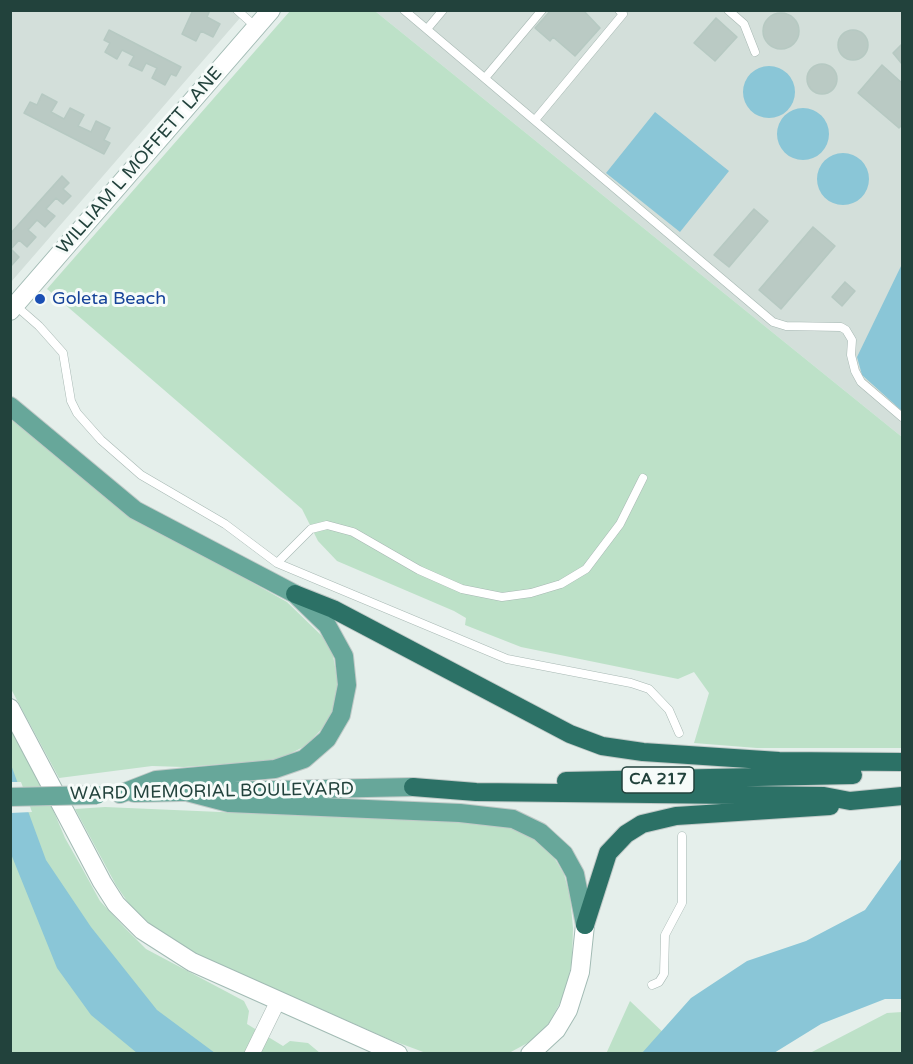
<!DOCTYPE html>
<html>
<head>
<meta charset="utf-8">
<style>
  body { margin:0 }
  #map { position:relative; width:913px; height:1064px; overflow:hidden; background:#e5efeb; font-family:"Varela Round",sans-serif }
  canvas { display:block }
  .frame { position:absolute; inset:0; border:12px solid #22423c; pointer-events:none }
</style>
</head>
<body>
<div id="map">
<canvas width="913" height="1064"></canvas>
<div class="frame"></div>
</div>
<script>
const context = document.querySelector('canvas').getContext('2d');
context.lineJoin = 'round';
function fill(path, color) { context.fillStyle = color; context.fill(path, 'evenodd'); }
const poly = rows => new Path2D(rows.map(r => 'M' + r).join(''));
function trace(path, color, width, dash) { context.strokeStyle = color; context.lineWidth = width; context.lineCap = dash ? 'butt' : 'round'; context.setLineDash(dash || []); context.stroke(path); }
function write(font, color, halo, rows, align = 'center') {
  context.font = font + ' "Varela Round",sans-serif'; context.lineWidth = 6; context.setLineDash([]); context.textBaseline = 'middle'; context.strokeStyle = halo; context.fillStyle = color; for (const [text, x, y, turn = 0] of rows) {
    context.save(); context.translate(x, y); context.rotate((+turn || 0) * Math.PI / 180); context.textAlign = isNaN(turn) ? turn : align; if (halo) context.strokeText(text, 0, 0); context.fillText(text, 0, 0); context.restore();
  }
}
const built = poly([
  [11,11,246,11,11,282],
  [375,11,902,11,902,437]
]);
const green = poly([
  [290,11,375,11,902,437,902,748,757,748,694,743,709,693,694,672,678,679,521,647,465,625,466,618,454,611,337,561,318,541,302,509,47,289],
  [10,418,116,506,287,602,322,636,332,650,338,683,335,703,328,722,307,745,278,760,184,767,152,766,59,778,11,689],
  [10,726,40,779,65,838,82,868,100,901,125,928,146,949,244,1001,249,1011,247,1024,283,1046,290,1041,308,1043,320,1053,11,1053],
  [105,807,474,823,505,826,531,835,552,854,564,874,570,896,573,928,572,960,566,992,549,1023,533,1040,509,1053,426,1053,391,1040,193,953,160,934,129,904,116,885,75,809],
  [630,1001,685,1053,606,1054],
  [902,1012,902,1053,810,1053,887,1013]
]);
const water = poly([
  '743 92a26 26 0 1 1 52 0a26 26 0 1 1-52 0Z',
  '777 134a26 26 0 1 1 52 0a26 26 0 1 1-52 0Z',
  [655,112,729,171,680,232,606,173],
  '817 179a26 26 0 1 1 52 0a26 26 0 1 1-52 0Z',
  [902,264,902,411,862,375,857,357],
  [10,762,46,860,91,927,157,1010,215,1053,137,1053,91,1015,57,968,11,854],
  [902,858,902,999,885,999,821,1024,774,1053,642,1053,691,998,747,961,806,941,865,910]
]);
const pier = poly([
  [11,782,21,782,32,812,10,813]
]);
const building = poly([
  [193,10,210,10,207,17,220,24,213,37,201,31,196,41,182,34,193,10],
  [551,10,583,10,600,28,575,56,553,37,550,41,535,28,551,10],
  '763 31a18 18 0 1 1 36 0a18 18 0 1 1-36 0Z',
  [716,18,737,37,715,61,694,43,716,18],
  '838 45a15 15 0 1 1 30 0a15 15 0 1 1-30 0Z',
  [109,30,181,67,176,76,171,74,165,85,152,78,157,68,146,63,142,71,129,65,134,56,122,50,117,59,105,52,110,43,104,40,109,30],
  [902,44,902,64,893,53,902,44],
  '807 79a15 15 0 1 1 30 0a15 15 0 1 1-30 0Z',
  [882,65,902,83,902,125,899,128,858,93,882,65],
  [42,94,57,102,51,112,64,119,70,108,84,115,78,126,91,132,96,121,110,128,104,140,110,143,104,154,24,113,30,102,37,105,42,94],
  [62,176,69,183,63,189,71,196,63,204,56,198,46,209,55,216,45,227,37,220,28,230,36,237,27,247,19,240,11,249,19,257,11,266,10,234,62,176],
  [754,209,768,221,729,267,714,255,754,209],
  [813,227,835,246,781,309,759,290,813,227],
  [845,282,855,291,842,306,832,297,845,282]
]);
const lane = poly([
  [237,10,256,27],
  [404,10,773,322,786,326,841,327,846,330,852,340,851,355,855,371,861,382,902,417],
  [728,10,744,24,755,52],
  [427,29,443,10],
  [485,78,542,10],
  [535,120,623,14,619,10],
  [15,305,39,326,63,353,71,401,77,413,101,440,141,475,225,524,277,563,507,659,631,683,649,689,669,710,679,733],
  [277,563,311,529,327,525,353,532,419,570,462,589,502,597,531,593,561,584,586,569,620,524,643,478],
  [652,985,659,982,664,974,665,935,682,903,682,836]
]);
const street = poly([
  [252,1054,278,1001]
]);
const secondary = poly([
  [10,311,271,10],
  [10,708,102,882,116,904,142,930,192,962,398,1054],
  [530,1054,556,1030,568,1010,580,972,585,925]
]);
const primary = poly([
  [10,406,135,510,295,594,327,625,344,656,347,685,341,715,327,739,304,759,275,769,156,780,120,794],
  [187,792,229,803,460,813,513,819,540,832,564,854,575,874,585,925],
  [134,793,413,787]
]);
const highway = poly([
  [295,594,333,609,570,734,602,746,643,752,779,761,902,762],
  [566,781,853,775],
  [413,787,476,792,824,796,850,801,902,796],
  [585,925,608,853,626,834,642,824,676,816,830,806]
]);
const primaryBridge = poly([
  [10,797,97,795]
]);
const markers = [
  [40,299,6,"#1a4fb4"]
];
const shields = [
  [658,780,72]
];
const shieldNames = [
  ["CA 217",658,780]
];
const streetNames = [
  ["WILLIAM L MOFFETT LANE",140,161,-49],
  ["WARD MEMORIAL BOULEVARD",212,792,-1]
];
const transitNames = [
  ["Goleta Beach",52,299]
];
fill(built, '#d3dfda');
fill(green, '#bde1c8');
fill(water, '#8ac6d7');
fill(pier, '#e5efeb');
fill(building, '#bacac4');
trace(building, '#b6c9c2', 1.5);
trace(lane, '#a7b8b3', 9);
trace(street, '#a7b8b3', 16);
trace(secondary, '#a2bbb4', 20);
trace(primary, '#c1cac8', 20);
trace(highway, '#c1cac8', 20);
trace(lane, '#fff', 8);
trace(street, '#fff', 15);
trace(secondary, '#fff', 18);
trace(primary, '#67a79a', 18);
trace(highway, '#2c7166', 18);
trace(primaryBridge, '#c1cac8', 20, []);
trace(primaryBridge, '#67a79a', 18);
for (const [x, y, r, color] of markers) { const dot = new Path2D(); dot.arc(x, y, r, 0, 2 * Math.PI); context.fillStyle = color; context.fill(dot); trace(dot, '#f6fbf9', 2); }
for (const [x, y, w] of shields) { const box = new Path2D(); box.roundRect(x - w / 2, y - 13, w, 26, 4.5); context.fillStyle = '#f6fbf9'; context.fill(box); trace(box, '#22423c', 1.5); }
write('bold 16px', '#22423c', null, shieldNames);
write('18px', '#22423c', '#f6fbf9', streetNames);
write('18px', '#164399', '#f6fbf9', transitNames, 'left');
</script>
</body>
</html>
